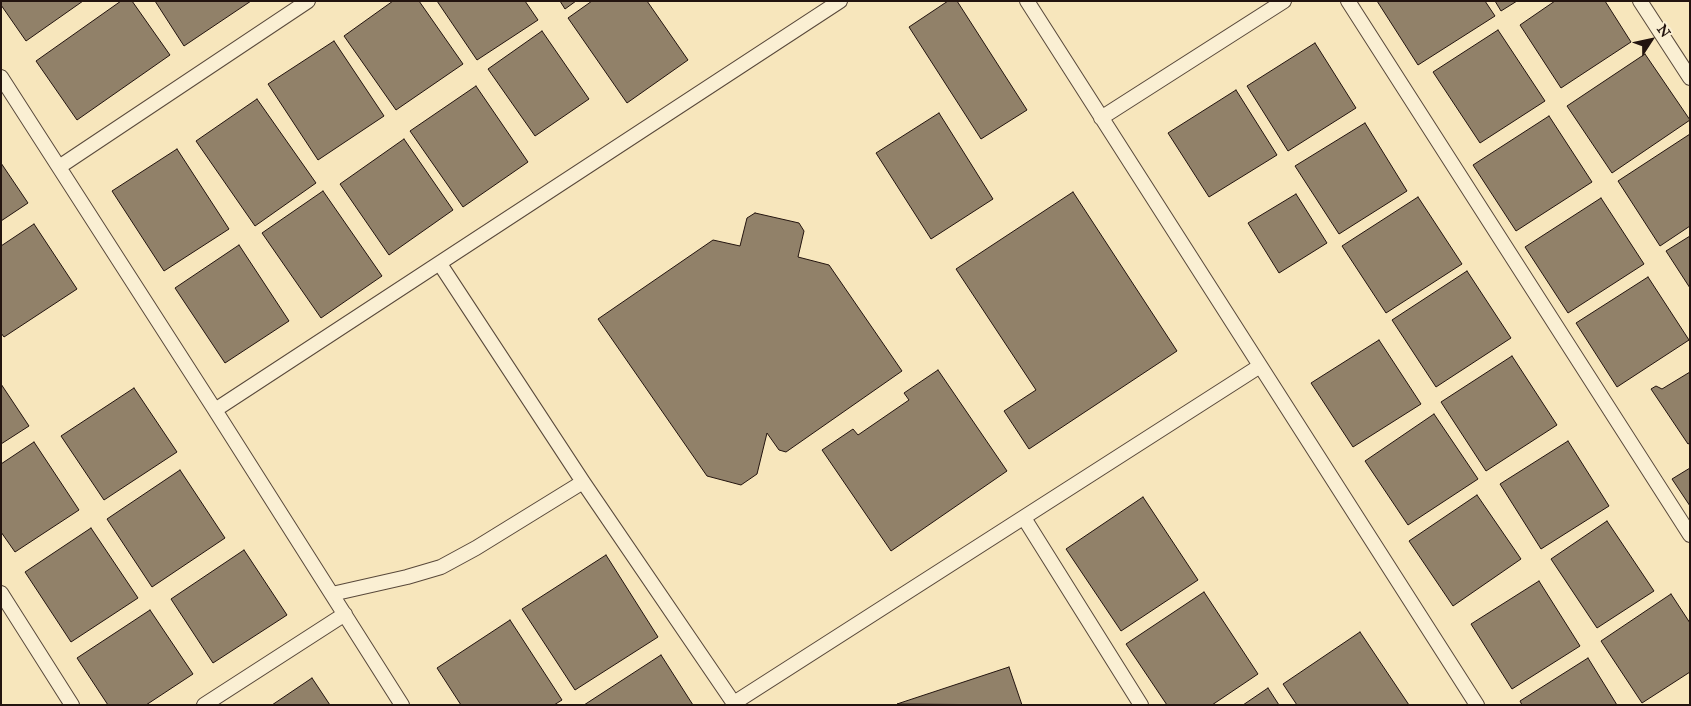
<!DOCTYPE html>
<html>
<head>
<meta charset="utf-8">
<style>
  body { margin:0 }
  #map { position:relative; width:1691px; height:706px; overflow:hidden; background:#f7e6bc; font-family:"IM FELL Great Primer",serif }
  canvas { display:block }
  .frame { position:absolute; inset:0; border:2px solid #23140f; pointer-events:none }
  .north { position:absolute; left:1626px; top:15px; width:50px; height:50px; -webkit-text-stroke:4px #faefd3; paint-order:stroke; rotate:55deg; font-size:14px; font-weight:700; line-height:20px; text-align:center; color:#23140f }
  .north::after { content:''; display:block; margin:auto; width:18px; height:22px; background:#23140f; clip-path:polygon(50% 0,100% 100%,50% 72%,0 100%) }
</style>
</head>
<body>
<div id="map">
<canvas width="1691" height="706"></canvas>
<div class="frame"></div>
<div class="north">N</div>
</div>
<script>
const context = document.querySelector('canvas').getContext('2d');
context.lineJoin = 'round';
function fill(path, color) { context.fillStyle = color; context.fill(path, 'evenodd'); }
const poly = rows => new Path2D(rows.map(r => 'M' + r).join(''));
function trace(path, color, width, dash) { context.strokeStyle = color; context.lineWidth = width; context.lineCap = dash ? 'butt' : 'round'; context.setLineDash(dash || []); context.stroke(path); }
const building = poly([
  [1,1,83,1,26,41,1,5,1,1],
  [121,1,132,1,170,55,77,120,36,61,121,1],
  [155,1,251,1,184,46,155,1],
  [393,1,419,1,463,64,396,110,344,36,393,1],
  [437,1,525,1,538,20,477,60,437,1],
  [560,1,576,1,565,9,560,1],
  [592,1,647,1,688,60,627,103,568,18,592,1],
  [948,1,957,1,1027,110,981,139,909,27,948,1],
  [1377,1,1485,1,1495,16,1418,65,1377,1],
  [1495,1,1517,1,1501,11,1495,1],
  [1555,1,1605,1,1631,42,1561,88,1520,25,1555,1],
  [1498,30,1545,101,1480,143,1433,72,1498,30],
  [542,31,589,99,535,136,488,69,542,31],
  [334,41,384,116,318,160,268,84,334,41],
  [1315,43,1356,108,1288,151,1247,86,1315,43],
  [1645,54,1690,120,1612,173,1567,106,1645,54],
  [476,86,528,162,463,207,410,131,476,86],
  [1236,90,1277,155,1209,197,1168,133,1236,90],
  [257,99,316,183,255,226,196,141,257,99],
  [939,113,993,199,931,239,876,153,939,113],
  [1549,116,1592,182,1516,231,1473,165,1549,116],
  [1365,123,1407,191,1339,234,1295,166,1365,123],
  [1690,134,1690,226,1660,246,1618,181,1690,134],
  [404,139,453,210,389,255,340,184,404,139],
  [177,149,229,229,164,271,112,191,177,149],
  [1,163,28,203,1,221,1,163],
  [323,191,382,276,321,318,262,233,323,191],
  [1073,192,1177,351,1029,449,1004,411,1036,390,956,269,1073,192],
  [1296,194,1327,243,1279,273,1248,223,1296,194],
  [1418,197,1462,264,1386,313,1342,246,1418,197],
  [1601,198,1644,264,1568,313,1525,247,1601,198],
  [755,213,799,223,804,231,798,257,829,265,902,371,786,452,779,450,767,433,757,474,741,485,707,476,598,319,713,240,740,246,747,218,755,213],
  [34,224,77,289,4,337,1,333,1,246,34,224],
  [1690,236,1690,288,1666,251,1690,236],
  [239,245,289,321,225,363,175,288,239,245],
  [1467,271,1511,338,1436,387,1392,320,1467,271],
  [1648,277,1689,340,1617,387,1576,323,1648,277],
  [1379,340,1421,404,1353,447,1311,383,1379,340],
  [1512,356,1557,425,1486,471,1441,402,1512,356],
  [938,370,1007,471,891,551,822,450,853,429,858,435,909,400,904,393,938,370],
  [1690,372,1690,443,1688,444,1651,389,1656,386,1662,389,1690,372],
  [1,384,29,426,1,444,1,384],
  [134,388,177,452,104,500,61,436,134,388],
  [1434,414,1478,479,1408,525,1365,461,1434,414],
  [1568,441,1609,506,1541,549,1500,484,1568,441],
  [34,442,79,510,15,552,1,532,1,464,34,442],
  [1690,468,1690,506,1672,479,1690,468],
  [180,470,225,538,152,587,107,519,180,470],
  [1477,495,1521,559,1453,606,1409,541,1477,495],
  [1143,497,1198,580,1121,631,1066,549,1143,497],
  [1607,521,1654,591,1597,628,1551,559,1607,521],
  [91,528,138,598,71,642,25,572,91,528],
  [244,550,287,615,213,663,171,599,244,550],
  [606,555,658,637,575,690,522,609,606,555],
  [1539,581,1580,646,1512,689,1471,624,1539,581],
  [1204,592,1258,674,1212,705,1167,705,1126,644,1204,592],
  [1671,594,1690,623,1690,672,1642,703,1601,641,1671,594],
  [150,610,193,674,146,705,108,705,77,658,150,610],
  [510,620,562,700,554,705,461,705,437,668,510,620],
  [1360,632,1409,705,1297,705,1283,684,1360,632],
  [661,655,693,705,584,705,661,655],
  [1588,658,1617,705,1522,705,1520,701,1588,658],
  [1009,667,1022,705,897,704,1009,667],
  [312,678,330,705,272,705,312,678],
  [1268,688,1279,705,1243,705,1268,688]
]);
const lane = poly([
  [1027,1,1477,705],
  [1348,1,1690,535],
  [1640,1,1690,78],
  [1,77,215,410],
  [1101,118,1284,1],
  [59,167,308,1],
  [440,264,583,482,735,705],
  [1024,518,1141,705],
  [1,593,72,705],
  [332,594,407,577,441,567,476,548,583,482],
  [734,703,1260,366],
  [204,705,345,614],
  [402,705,215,410,840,1]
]);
fill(building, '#918169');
trace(building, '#23140f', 1);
trace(lane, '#58483a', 16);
trace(lane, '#faefd3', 14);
</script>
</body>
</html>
